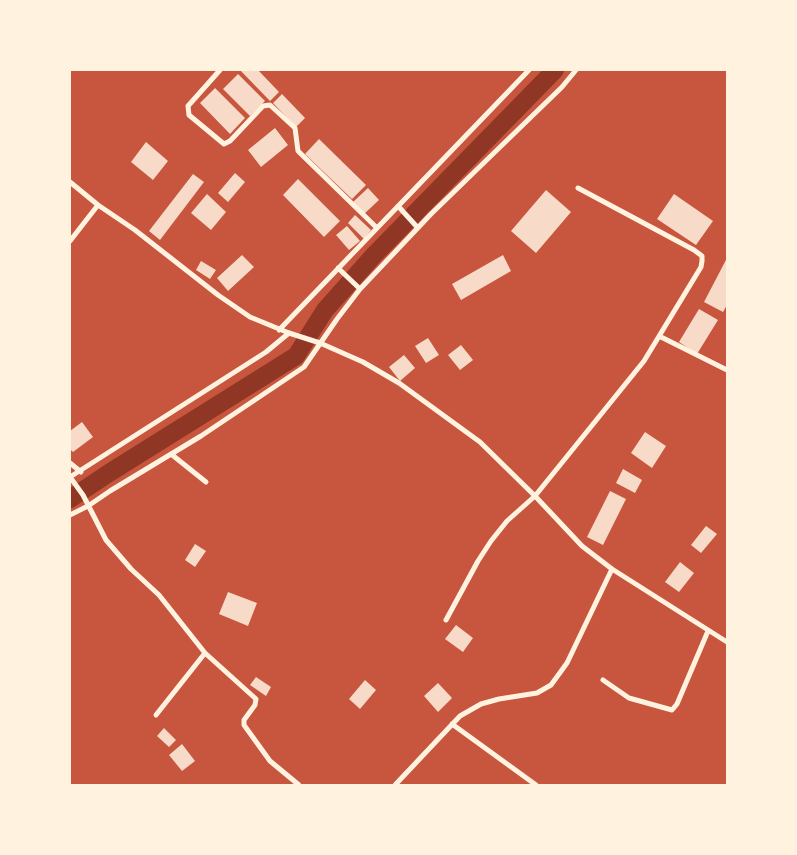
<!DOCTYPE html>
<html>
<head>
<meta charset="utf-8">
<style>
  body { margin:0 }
  #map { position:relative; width:797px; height:855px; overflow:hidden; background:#c8553d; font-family:Ubuntu,sans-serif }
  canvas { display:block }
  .frame { position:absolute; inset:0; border:71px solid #fff3e0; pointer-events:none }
</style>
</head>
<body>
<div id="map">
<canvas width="797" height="855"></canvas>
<div class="frame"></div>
</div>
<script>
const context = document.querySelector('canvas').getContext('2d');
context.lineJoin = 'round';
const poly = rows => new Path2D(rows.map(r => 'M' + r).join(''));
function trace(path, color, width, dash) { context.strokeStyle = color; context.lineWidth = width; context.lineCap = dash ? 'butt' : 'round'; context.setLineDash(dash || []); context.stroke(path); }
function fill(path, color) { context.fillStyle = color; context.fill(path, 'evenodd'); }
const canal = poly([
  [70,499,109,473,296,356,325,310,374,255,555,70]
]);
const building = poly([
  [240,70,258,70,279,92,270,101],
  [238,74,265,101,250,116,223,89],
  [215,88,245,118,230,134,200,103],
  [282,94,305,118,296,127,273,103],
  [275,128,288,145,261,167,248,150],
  [319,139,366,185,352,199,305,154],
  [146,142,168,161,153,180,131,162],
  [235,173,245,182,228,202,218,193],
  [193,174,204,182,160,240,149,231],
  [298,179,340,221,324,237,283,195],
  [368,188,379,200,364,214,353,202],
  [546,190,571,212,536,253,511,231],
  [207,194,226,212,211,230,191,213],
  [674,194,713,221,696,245,657,219],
  [355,215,371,230,364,239,348,223],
  [347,226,360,241,349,250,336,235],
  [242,255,254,267,228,291,217,278],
  [503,255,511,271,461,300,452,284],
  [727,258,727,305,723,312,704,302],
  [201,261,216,270,210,279,196,270],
  [699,309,718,320,697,354,679,342],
  [428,338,439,355,426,363,415,346],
  [461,345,473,360,460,370,448,355],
  [404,355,415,368,400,381,389,367],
  [82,422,93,437,73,452,70,449,70,431],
  [645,432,666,446,652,468,631,453],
  [623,469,642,480,635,493,616,483],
  [610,491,626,499,603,545,587,537],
  [706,526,717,534,701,553,691,545],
  [195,544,206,551,195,567,185,560],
  [680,562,694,573,679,592,665,582],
  [228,592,257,603,248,626,219,614],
  [456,625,473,638,463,652,445,639],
  [256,677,271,687,266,696,250,685],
  [365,680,376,690,360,709,349,699],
  [438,683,452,698,438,712,424,696],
  [164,728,176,740,169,747,157,736],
  [182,744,195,761,182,771,169,755]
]);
const minor = poly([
  [220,70,188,106,189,115,224,144,230,141,263,106,270,105,295,128,298,151,377,228],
  [70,182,98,205,135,230,218,295,250,317,289,333,320,343,363,362,399,383,480,442,535,496,582,546,612,569,727,642],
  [398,206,418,228],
  [70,241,98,205],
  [338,268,360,289],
  [279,330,529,70],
  [659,336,727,370],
  [171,454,206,482],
  [70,463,81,472],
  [70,477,83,495,106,540,131,569,159,595,205,653,156,715],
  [70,477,266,352,289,333],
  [70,515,88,506,110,491,201,436,304,367,337,319,360,289,431,214,562,87,576,70],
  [446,620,478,561,491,541,507,521,535,496,644,361,701,267,702,261,702,256,694,250,578,188],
  [205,653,256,699,255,705,244,720,244,725,270,761,299,785],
  [603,680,629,698,672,710,677,704,708,631],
  [452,724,536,785],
  [395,785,460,716,481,704,499,699,537,693,551,685,567,663,612,569]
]);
trace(canal, '#8f3625', 18);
fill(building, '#f7dbc8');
trace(minor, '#fff3e0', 5);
</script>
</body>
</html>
